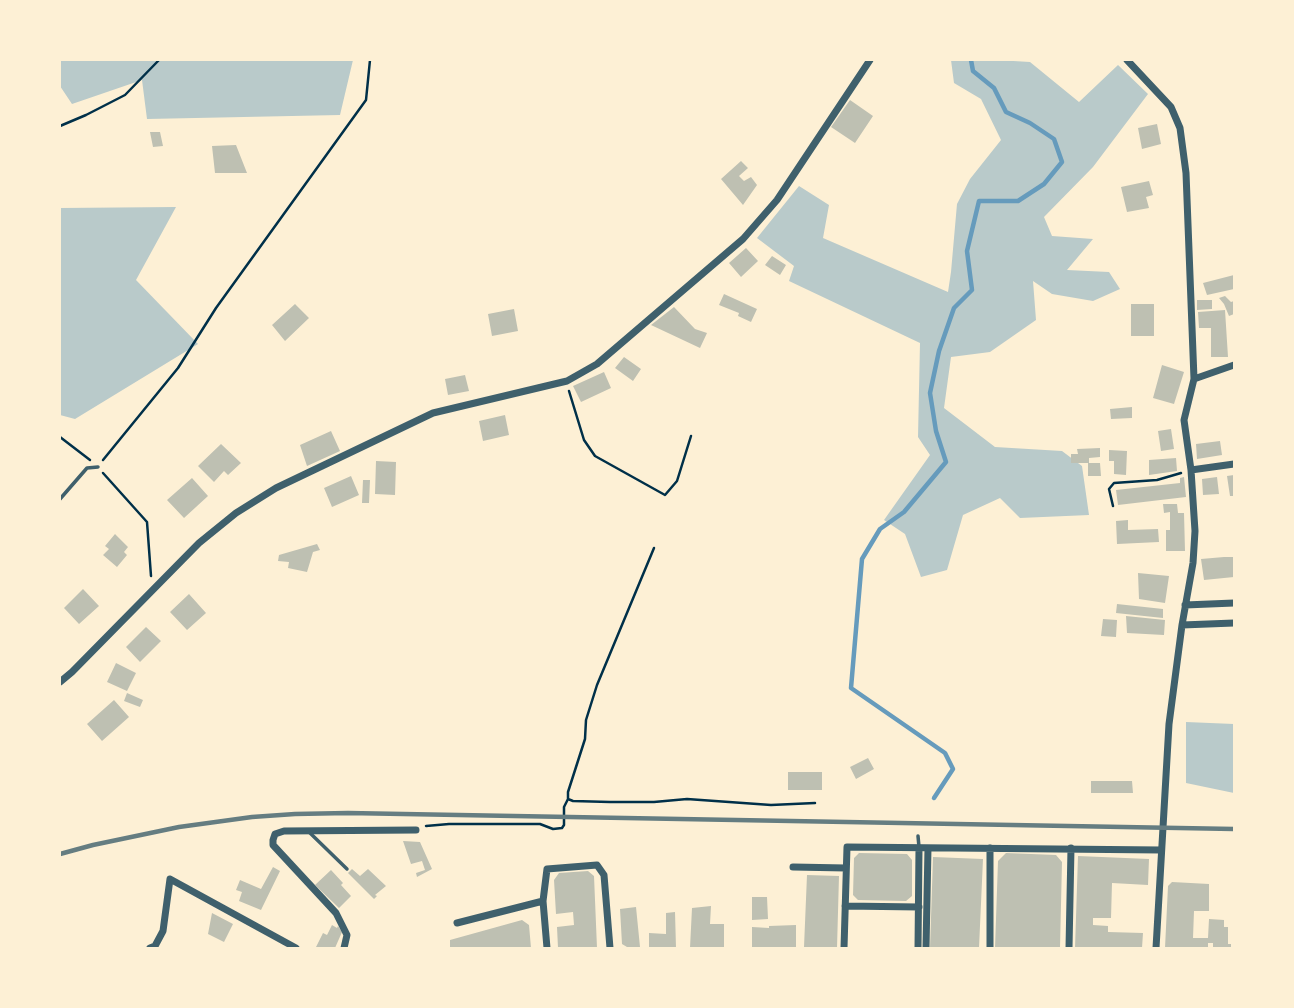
<!DOCTYPE html>
<html>
<head>
<meta charset="utf-8">
<style>
  body { margin:0 }
  #map { position:relative; width:1294px; height:1008px; overflow:hidden; background:#fdf0d5; font-family:Jost,sans-serif }
  canvas { display:block }
  .frame { position:absolute; inset:0; border:61px solid #fdf0d5; pointer-events:none }
</style>
</head>
<body>
<div id="map">
<canvas width="1294" height="1008"></canvas>
<div class="frame"></div>
</div>
<script>
const context = document.querySelector('canvas').getContext('2d');
context.lineJoin = 'round';
function fill(path, color) { context.fillStyle = color; context.fill(path, 'evenodd'); }
const poly = rows => new Path2D(rows.map(r => 'M' + r).join(''));
function trace(path, color, width, dash) { context.strokeStyle = color; context.lineWidth = width; context.lineCap = dash ? 'butt' : 'round'; context.setLineDash(dash || []); context.stroke(path); }
const green = poly([
  [60,60,353,60,340,115,147,119,142,80,72,104,60,86],
  [951,60,997,60,1030,62,1079,102,1118,65,1148,94,1093,167,1044,217,1052,236,1093,239,1067,270,1109,272,1120,289,1093,301,1052,294,1033,281,1036,320,990,352,951,357,944,408,995,447,1062,451,1082,466,1089,515,1020,518,1000,498,963,515,947,570,921,577,905,534,884,520,930,455,918,437,920,343,789,281,794,266,757,238,799,186,829,205,823,238,948,292,951,272,957,204,970,179,1001,140,981,99,954,83],
  [176,207,136,280,198,344,75,419,60,415,60,208],
  [1186,722,1234,724,1234,793,1186,783]
]);
const stream = poly([
  [934,798,953,769,945,753,851,688,862,559,880,529,904,512,946,462,936,431,930,393,939,351,954,308,972,290,967,251,979,201,1018,201,1044,184,1062,162,1054,139,1030,123,1006,112,994,88,973,71,971,60]
]);
const building = poly([
  [850,100,873,116,855,143,831,127],
  [1157,124,1161,144,1142,149,1138,128],
  [150,132,160,132,163,146,153,147],
  [236,145,247,173,215,173,212,146],
  [741,161,748,168,739,176,744,181,751,177,757,185,743,205,721,179],
  [1149,181,1153,195,1146,197,1149,208,1127,212,1121,187],
  [746,248,758,261,741,277,729,263],
  [772,256,786,265,780,275,765,265],
  [1234,275,1234,289,1207,295,1203,283],
  [724,294,757,309,751,322,738,316,739,313,719,305],
  [1225,296,1231,302,1234,301,1234,314,1229,316,1224,304,1219,298],
  [1197,300,1212,300,1212,309,1197,310],
  [295,304,309,318,285,341,272,325],
  [1131,304,1154,304,1154,336,1131,336],
  [674,307,695,329,707,333,700,348,651,325],
  [514,309,518,331,492,336,488,314],
  [1225,310,1228,357,1211,357,1211,328,1199,328,1198,312],
  [624,357,641,369,633,381,615,368],
  [1162,365,1184,372,1174,404,1153,398],
  [604,372,611,388,581,402,573,386],
  [465,375,469,391,448,395,445,379],
  [1132,407,1132,418,1111,419,1110,409],
  [505,415,509,435,483,441,479,421],
  [1171,429,1174,449,1161,451,1158,431],
  [331,431,340,451,307,466,300,445],
  [1220,441,1222,455,1197,459,1196,444],
  [221,444,241,463,228,475,224,471,214,482,198,466],
  [1100,448,1100,457,1089,458,1089,463,1100,463,1101,476,1088,476,1088,463,1071,463,1071,454,1078,454,1077,449],
  [1109,450,1127,451,1126,475,1114,474,1114,461,1109,461],
  [1176,458,1177,471,1149,475,1149,460],
  [376,461,396,462,395,495,375,494],
  [1234,475,1234,496,1230,496,1227,476],
  [351,476,359,495,332,507,324,488],
  [1184,477,1186,497,1118,505,1116,490,1180,483,1180,478],
  [1217,477,1219,494,1203,495,1202,479],
  [192,478,208,496,184,518,167,500],
  [363,480,370,480,369,503,362,503],
  [1163,504,1177,504,1178,513,1184,513,1185,551,1166,551,1166,530,1170,530,1170,512,1164,513],
  [1128,520,1128,530,1158,529,1159,542,1117,544,1116,521],
  [115,534,128,547,124,552,127,555,117,567,103,555,109,549,105,546],
  [317,544,320,550,313,552,307,572,288,568,289,562,278,561,279,555],
  [1224,557,1234,557,1234,577,1204,580,1201,559],
  [1138,573,1169,576,1165,603,1139,599],
  [83,589,99,606,79,624,64,608],
  [189,594,206,613,187,630,170,612],
  [1117,604,1163,609,1163,618,1116,613],
  [1126,616,1165,620,1164,635,1127,633],
  [1103,619,1117,620,1116,637,1101,636],
  [146,627,161,641,140,662,126,647],
  [116,663,136,673,127,691,107,682],
  [127,693,143,700,140,707,124,701],
  [114,700,129,717,102,741,87,724],
  [868,758,874,769,856,779,850,767],
  [788,772,822,772,822,790,788,790],
  [1091,781,1132,781,1133,793,1091,793],
  [403,841,420,842,432,869,417,877,416,873,425,870,422,861,411,864],
  [859,853,907,854,912,860,912,896,906,901,858,900,853,895,854,858],
  [1006,853,1056,855,1062,862,1060,948,995,948,998,861],
  [1078,856,1149,859,1148,885,1112,883,1111,918,1093,918,1093,925,1108,926,1108,932,1143,933,1142,948,1075,948],
  [933,857,983,859,979,948,930,948],
  [273,867,280,871,261,910,239,901,242,892,236,890,240,880,261,889],
  [352,869,360,876,368,869,386,886,375,895,377,896,374,899,348,873],
  [331,870,343,883,341,885,351,896,339,908,315,885],
  [588,871,594,876,597,948,558,948,557,927,574,925,573,912,556,914,554,880,559,873],
  [807,875,839,876,837,948,804,947],
  [1172,882,1209,884,1209,911,1194,911,1193,938,1208,938,1209,919,1224,920,1224,927,1228,927,1228,944,1231,944,1231,948,1213,948,1213,943,1208,943,1208,948,1165,948,1168,886],
  [752,897,767,897,768,919,752,920],
  [711,906,710,924,724,924,724,948,690,948,692,908],
  [636,907,640,947,627,947,622,944,620,909],
  [675,912,676,948,649,948,649,933,666,934,666,913],
  [212,913,233,924,224,942,208,934],
  [522,920,529,925,531,948,450,948,450,940],
  [332,925,337,928,338,926,342,932,335,948,319,948,316,947,323,933,327,935],
  [796,925,796,948,752,948,752,927,769,928,769,926]
]);
const path = poly([
  [60,126,86,115,125,95,159,60],
  [569,391,584,440,595,456,665,495,677,481,691,436],
  [60,437,90,460],
  [103,460,178,368,216,308,366,100,370,60],
  [103,473,147,522,151,576],
  [1113,506,1109,489,1114,483,1157,480,1181,473],
  [654,548,597,685,586,720,585,739,568,792,568,799,573,801,610,802,654,802,687,799,771,805,815,803],
  [426,826,449,824,540,824,553,829,562,828,564,825,564,807,568,799]
]);
const service = poly([
  [60,499,87,468,98,467],
  [309,832,347,869],
  [918,836,919,847]
]);
const minor = poly([
  [1127,60,1171,107,1180,128,1186,173,1194,379,1184,420,1191,470,1195,531,1193,563,1182,625,1169,724,1156,948],
  [1194,379,1234,365],
  [1191,470,1234,464],
  [1185,605,1234,603],
  [1182,625,1234,623],
  [60,682,72,672,199,543,236,513,276,488,433,413,567,381,597,364,743,239,777,200,870,60],
  [793,867,846,868],
  [845,906,919,907],
  [457,923,543,901],
  [150,948,155,946,163,931,170,879,296,948],
  [344,948,347,935,336,913,273,845,273,840,275,834,284,831,416,830],
  [547,948,543,901,547,869,597,865,604,875,610,948],
  [844,948,847,847,1161,850],
  [918,948,919,848],
  [926,948,928,848],
  [990,948,990,848],
  [1069,948,1071,848]
]);
const rail = poly([
  [60,854,93,845,179,827,252,817,295,814,348,813,1234,829]
]);
fill(green, '#b9caca');
trace(stream, '#669bbc', 4.5);
fill(building, '#bec0b2');
trace(path, '#003049', 2.5);
trace(service, '#3f606c', 3.5);
trace(minor, '#3f606c', 7);
trace(rail, '#657d81', 4.5);
</script>
</body>
</html>
